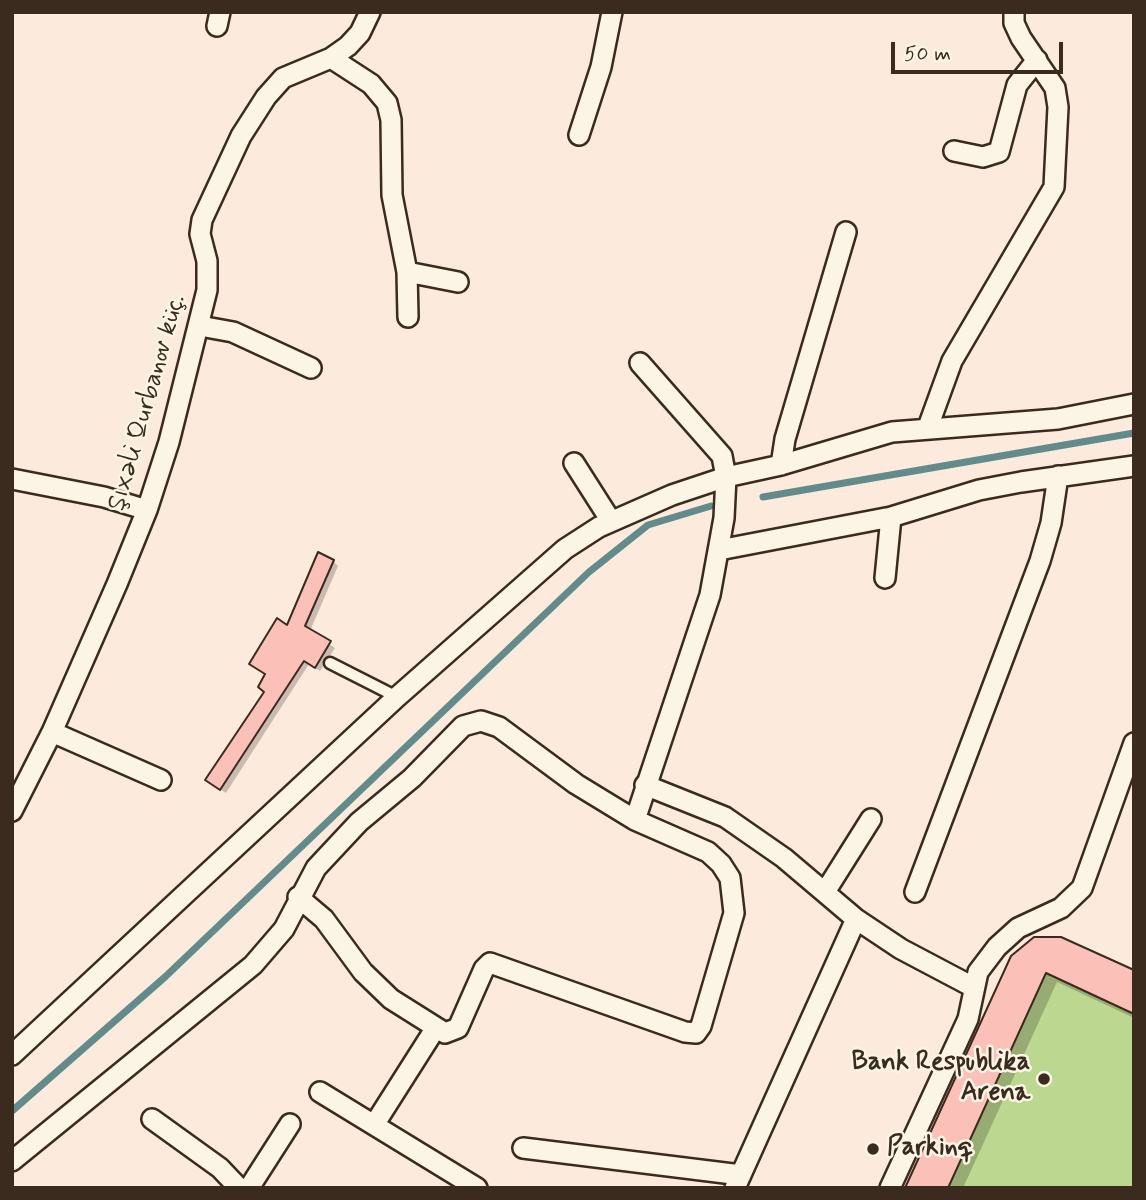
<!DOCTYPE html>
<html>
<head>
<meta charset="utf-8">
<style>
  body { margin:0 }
  #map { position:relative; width:1146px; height:1200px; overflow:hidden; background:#fceadc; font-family:Mynerve,sans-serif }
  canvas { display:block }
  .frame { position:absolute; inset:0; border:14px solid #3b2a1e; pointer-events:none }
  .scale { position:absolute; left:891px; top:42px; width:172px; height:32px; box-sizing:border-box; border:4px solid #3b2a1e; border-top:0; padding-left:9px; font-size:21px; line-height:24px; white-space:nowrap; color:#3b2a1e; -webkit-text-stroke:5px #fcf5e5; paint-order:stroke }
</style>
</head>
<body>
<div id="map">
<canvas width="1146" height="1200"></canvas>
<div class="frame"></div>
<div class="scale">50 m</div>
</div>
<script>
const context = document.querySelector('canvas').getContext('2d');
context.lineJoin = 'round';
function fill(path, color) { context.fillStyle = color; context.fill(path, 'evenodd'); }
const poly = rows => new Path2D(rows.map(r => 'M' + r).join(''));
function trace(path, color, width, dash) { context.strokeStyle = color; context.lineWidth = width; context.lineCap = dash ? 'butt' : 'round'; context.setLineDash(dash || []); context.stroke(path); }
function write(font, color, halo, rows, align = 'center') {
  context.font = font + ' Mynerve,sans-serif'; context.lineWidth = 5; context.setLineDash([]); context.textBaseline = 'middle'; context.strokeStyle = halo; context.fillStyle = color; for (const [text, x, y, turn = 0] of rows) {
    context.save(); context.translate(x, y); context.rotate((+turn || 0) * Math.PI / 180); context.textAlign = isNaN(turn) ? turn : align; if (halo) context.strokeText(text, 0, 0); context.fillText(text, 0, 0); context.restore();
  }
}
const green = poly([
  [1034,937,1061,937,1134,970,1134,1188,905,1188,1011,956]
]);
const shadow = poly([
  [333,561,338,566,310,631,335,648,320,671,309,664,226,793,212,784,266,693,288,627],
  [1012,957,1134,972,1134,1018,1057,982,963,1188,907,1188]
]);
const stream = poly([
  [763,497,1134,433],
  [12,1111,165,977,589,572,648,525,711,506]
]);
const building = poly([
  [318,552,334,560,305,626,331,641,315,668,304,661,220,790,205,780,264,692,258,687,265,674,249,664,277,618,287,625,318,552],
  [1034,937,1061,937,1134,970,1134,1014,1046,973,948,1188,905,1188,1011,956,1034,937]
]);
const lane = poly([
  [330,663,397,697]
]);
const street = poly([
  [217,26,220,12],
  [331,58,371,84,387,103,391,120,392,195,407,272,408,317],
  [579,135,601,67,612,12],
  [954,151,983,157,999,152,1017,85,1037,60],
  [407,272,458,282],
  [200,326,233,332,311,368],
  [928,427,952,361,1054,187,1058,107,1055,88,1021,38,1014,23,1014,12],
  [574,463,611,521],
  [781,465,785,439,846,232],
  [12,479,104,497,147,510],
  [719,550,891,517,979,490,1021,482,1134,466],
  [885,578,891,517],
  [52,732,161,780],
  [645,785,725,817,784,858,856,919,901,949,973,987],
  [12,811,52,732,117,584,147,510,169,442,207,290,207,261,200,234,202,220,241,136,266,97,283,78,331,58,348,46,360,33,370,12],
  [825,892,871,819],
  [915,892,1040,561,1051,523,1058,476],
  [298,897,324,919,363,972,391,999,445,1033,458,1028,484,969,490,963,685,1032,696,1033,701,1026,734,913,730,878,721,864,708,852,635,820],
  [12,1055,397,697,565,549,599,527,672,495,726,477,781,465,892,432,1058,419,1134,404],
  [320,1092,477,1188],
  [152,1119,220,1168,239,1188],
  [374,1125,435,1029],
  [523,1148,741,1175],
  [12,1161,253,965,284,929,316,868,359,822,412,778,463,726,481,721,499,727,576,784,635,820,710,595,724,518,726,477,722,456,640,363],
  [249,1188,290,1124],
  [735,1188,856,919],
  [890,1188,968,1019,978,972,997,947,1018,928,1061,908,1082,888,1134,743]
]);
const markers = [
  [1044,1079,7,"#3b2a1e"],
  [873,1149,7,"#3b2a1e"]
];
const streetNames = [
  ["Şıxəli Qurbanov küç.",148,403,-74]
];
const poiNames = [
  ["Bank Respublika",1030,1064],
  ["Arena",1030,1094],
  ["Parkinq",887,1149,"left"]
];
fill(green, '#bcd890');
fill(shadow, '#0003');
trace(stream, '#628c8b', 7);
fill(building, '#fbc0b8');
trace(building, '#3b2a1e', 2);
trace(lane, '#3b2a1e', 15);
trace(street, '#3b2a1e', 24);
trace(lane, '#fcf5e5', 10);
trace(street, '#fcf5e5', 19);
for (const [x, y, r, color] of markers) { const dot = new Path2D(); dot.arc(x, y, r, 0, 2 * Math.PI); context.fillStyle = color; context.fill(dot); trace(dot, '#fcf5e5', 2.5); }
write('26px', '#3b2a1e', '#fcf5e5', streetNames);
write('bold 26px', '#3b2a1e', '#fcf5e5', poiNames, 'right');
</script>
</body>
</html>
